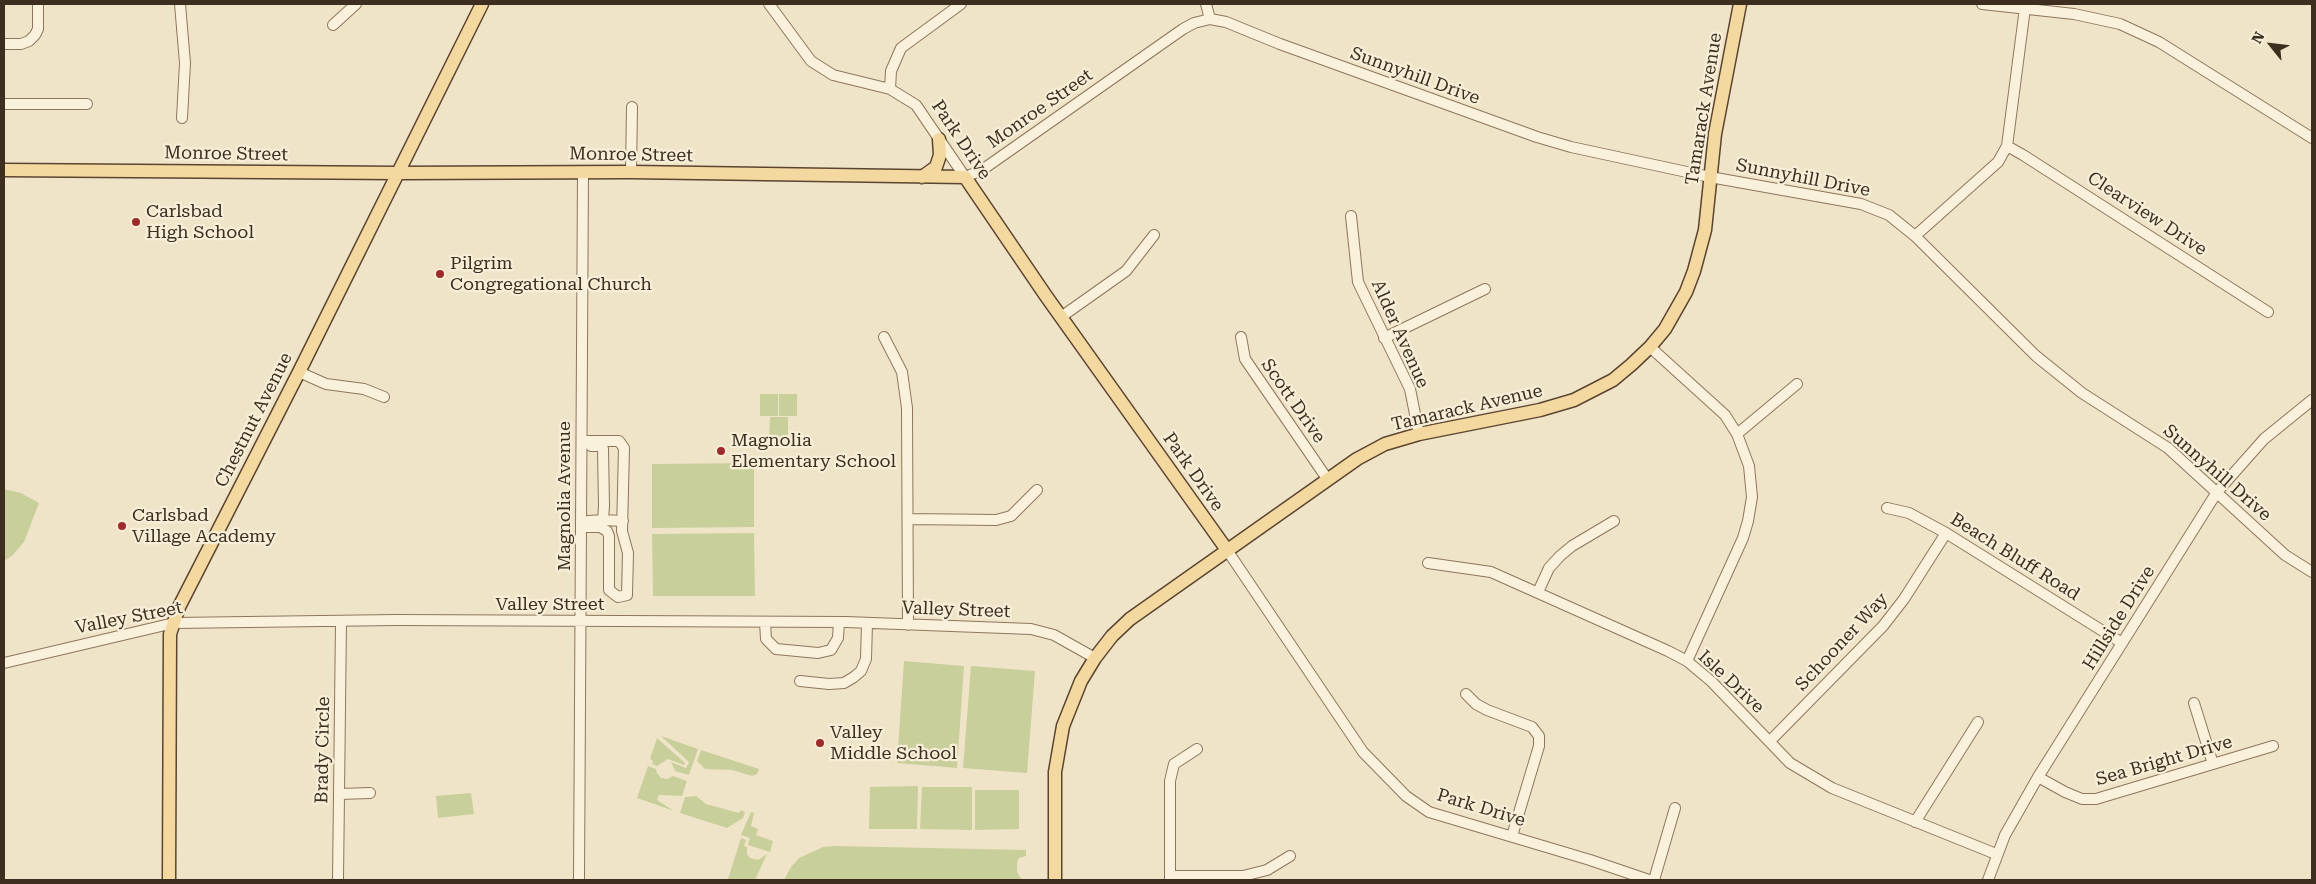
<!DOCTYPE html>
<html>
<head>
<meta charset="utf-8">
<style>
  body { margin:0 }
  #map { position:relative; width:2316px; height:884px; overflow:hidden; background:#f0e4c8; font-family:"Roboto Serif",serif }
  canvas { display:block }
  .frame { position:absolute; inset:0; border:5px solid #3d2e20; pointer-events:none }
  .north { position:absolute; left:2246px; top:20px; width:50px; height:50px; -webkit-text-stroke:4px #f7eed8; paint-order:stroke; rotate:299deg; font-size:14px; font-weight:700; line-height:20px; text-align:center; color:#3d2e20 }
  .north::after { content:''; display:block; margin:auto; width:18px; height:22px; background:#3d2e20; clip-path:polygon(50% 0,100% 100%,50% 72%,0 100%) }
</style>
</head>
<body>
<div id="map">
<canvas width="2316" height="884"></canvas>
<div class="frame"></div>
<div class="north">N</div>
</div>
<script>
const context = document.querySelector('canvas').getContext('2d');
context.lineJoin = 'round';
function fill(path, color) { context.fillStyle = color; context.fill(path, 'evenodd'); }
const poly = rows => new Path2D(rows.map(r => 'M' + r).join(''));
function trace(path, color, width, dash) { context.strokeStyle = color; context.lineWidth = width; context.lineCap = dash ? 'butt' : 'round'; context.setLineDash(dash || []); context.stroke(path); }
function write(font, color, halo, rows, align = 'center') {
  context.font = font + ' "Roboto Serif",serif'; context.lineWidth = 4.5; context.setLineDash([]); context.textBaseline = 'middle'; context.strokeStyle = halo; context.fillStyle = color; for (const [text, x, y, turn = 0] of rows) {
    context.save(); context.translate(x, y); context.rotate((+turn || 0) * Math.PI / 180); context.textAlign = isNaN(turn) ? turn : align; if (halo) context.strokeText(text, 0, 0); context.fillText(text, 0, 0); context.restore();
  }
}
const green = poly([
  [760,394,778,394,778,416,760,416],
  [779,394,797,394,797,416,779,416],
  [770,417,788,417,788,440,769,439],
  [754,463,754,527,652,528,652,464],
  [4,489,21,493,39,503,24,542,12,556,4,561],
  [754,533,755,596,653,596,652,534],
  [904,661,964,666,957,768,897,763],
  [971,666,1035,671,1027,773,963,768],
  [661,736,698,749,689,775,675,771,671,762,686,768,689,762],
  [657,738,685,763,684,765,668,759,657,766,652,764,653,761,650,759],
  [701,750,759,769,757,774,752,776,732,770,705,769,697,761],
  [648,766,656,769,657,773,661,778,667,779,673,776,687,781,682,796,659,795,657,800,674,811,637,798],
  [918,786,917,829,869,829,870,787],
  [922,787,972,787,972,830,920,829],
  [975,790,1019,790,1019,829,975,830],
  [471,793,474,814,438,818,436,796],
  [696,796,706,804,739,813,741,810,745,812,743,818,727,828,680,813,685,797],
  [751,812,754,813,751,826,758,829,756,835,773,841,770,852,748,845,750,838,741,835],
  [741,838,746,840,744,846,747,847,747,854,750,858,758,860,767,854,755,880,728,879],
  [835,846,1026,850,1026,856,1019,858,1017,863,1017,872,1022,880,784,880,791,867,799,858,823,847]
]);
const minor = poly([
  [180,4,185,63,182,118],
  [769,4,811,61,833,75,890,89,916,105,965,177,982,170,1183,29,1194,23,1210,19,1226,22,1280,44,1537,137,1571,147,1710,177,1861,204,1889,215,1915,236,2036,356,2082,393,2168,448,2285,555,2312,572],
  [1206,4,1210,19],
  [1982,4,2074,14,2120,24,2159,42,2312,138],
  [333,25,356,4],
  [4,44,21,44,29,41,35,35,38,29,38,4],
  [890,89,891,71,901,48,961,4],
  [4,104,87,104],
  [2007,146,2023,155,2268,312],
  [631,172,632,107],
  [1351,216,1358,282,1410,389,1419,434],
  [1915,236,1998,162,2007,146,2025,8],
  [1061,317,1126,271,1154,235],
  [884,337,902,372,907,408,908,625],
  [1241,337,1245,359,1328,480],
  [1384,338,1485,289],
  [1650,347,1725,415,1737,434,1749,466,1752,497,1748,521,1743,538,1687,661],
  [299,372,326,384,364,389,384,397],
  [1737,434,1797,384],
  [1887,508,1909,513,1946,533,2122,643],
  [909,519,996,520,1011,516,1037,490],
  [603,520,623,521],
  [588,521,603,520,604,506,603,449,602,446,591,446],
  [582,527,600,527,607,531,609,536,609,590,618,597,627,595,628,553,622,531,624,448,619,441,582,441],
  [1227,550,1363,752,1406,796,1429,812,1590,860,1649,880],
  [1428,563,1491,572,1668,651,1687,661,1712,682,1790,763,1832,788,1996,854],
  [1538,592,1549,568,1560,556,1572,546,1614,521],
  [765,622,766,639,776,649,818,653,831,650,838,638,839,622],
  [4,663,174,623,396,620,846,622,1031,629,1054,635,1095,658],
  [800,681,829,684,844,683,854,677,861,671,866,659,867,623],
  [1466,694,1476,704,1487,710,1532,727,1539,736,1539,746,1512,836],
  [2194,703,2213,764],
  [1770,741,1883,626,1904,599,1946,533],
  [2038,777,2065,792,2082,799,2096,799,2273,746],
  [339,794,370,793],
  [1915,822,1978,722],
  [1170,876,1243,876,1267,870,1290,856],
  [338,880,341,621],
  [579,880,583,172],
  [1170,880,1170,781,1174,764,1197,749],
  [1654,880,1675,808],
  [1988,880,2005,835,2038,777,2217,492,2264,439,2312,400]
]);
const major = poly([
  [4,170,398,173,631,172,965,177,1046,296,1227,550],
  [922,177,936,167,940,155,939,139],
  [169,880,170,634,179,607,299,372,482,4],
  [1055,880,1055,772,1063,726,1081,681,1095,658,1112,636,1130,619,1357,459,1385,444,1419,434,1540,410,1574,400,1613,380,1631,365,1650,347,1665,329,1686,292,1694,271,1705,230,1715,134,1740,4]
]);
const markers = [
  [136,222,5,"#9e2a2b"],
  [440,274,5,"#9e2a2b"],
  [721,451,5,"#9e2a2b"],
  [122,526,5,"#9e2a2b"],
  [820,743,5,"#9e2a2b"]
];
const streetNames = [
  ["Sunnyhill Drive",1415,76,20],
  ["Monroe Street",1040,109,-35],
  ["Tamarack Avenue",1704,109,-81],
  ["Park Drive",961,140,56],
  ["Monroe Street",226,154,1],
  ["Monroe Street",631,155,1],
  ["Sunnyhill Drive",1803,178,11],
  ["Clearview Drive",2147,214,33],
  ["Alder Avenue",1400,334,66],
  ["Scott Drive",1293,401,55],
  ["Tamarack Avenue",1467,408,-13],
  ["Chestnut Avenue",254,420,-63],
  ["Park Drive",1193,472,55],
  ["Sunnyhill Drive",2217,473,41],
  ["Magnolia Avenue",565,496,-90],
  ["Beach Bluff Road",2015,557,32],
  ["Valley Street",550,605],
  ["Valley Street",956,610,2],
  ["Valley Street",129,618,-11],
  ["Hillside Drive",2119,618,-58],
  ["Schooner Way",1842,642,-47],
  ["Isle Drive",1731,682,43],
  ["Brady Circle",323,750,-89],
  ["Sea Bright Drive",2164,761,-16],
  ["Park Drive",1481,808,17]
];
const poiNames = [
  ["Carlsbad",146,212],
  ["High School",146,233],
  ["Pilgrim",450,264],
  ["Congregational Church",450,285],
  ["Magnolia",731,441],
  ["Elementary School",731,462],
  ["Carlsbad",132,516],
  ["Village Academy",132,537],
  ["Valley",830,733],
  ["Middle School",830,754]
];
fill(green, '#c9cf9b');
trace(minor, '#8d765c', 12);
trace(major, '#5b4430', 15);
trace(minor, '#faf1dc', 10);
trace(major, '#f3d9a0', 12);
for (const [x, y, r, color] of markers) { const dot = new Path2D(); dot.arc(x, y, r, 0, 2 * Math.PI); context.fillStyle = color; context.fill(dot); trace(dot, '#f7eed8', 2); }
write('18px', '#3d2e20', '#f7eed8', streetNames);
write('18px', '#3d2e20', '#f7eed8', poiNames, 'left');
</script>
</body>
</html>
